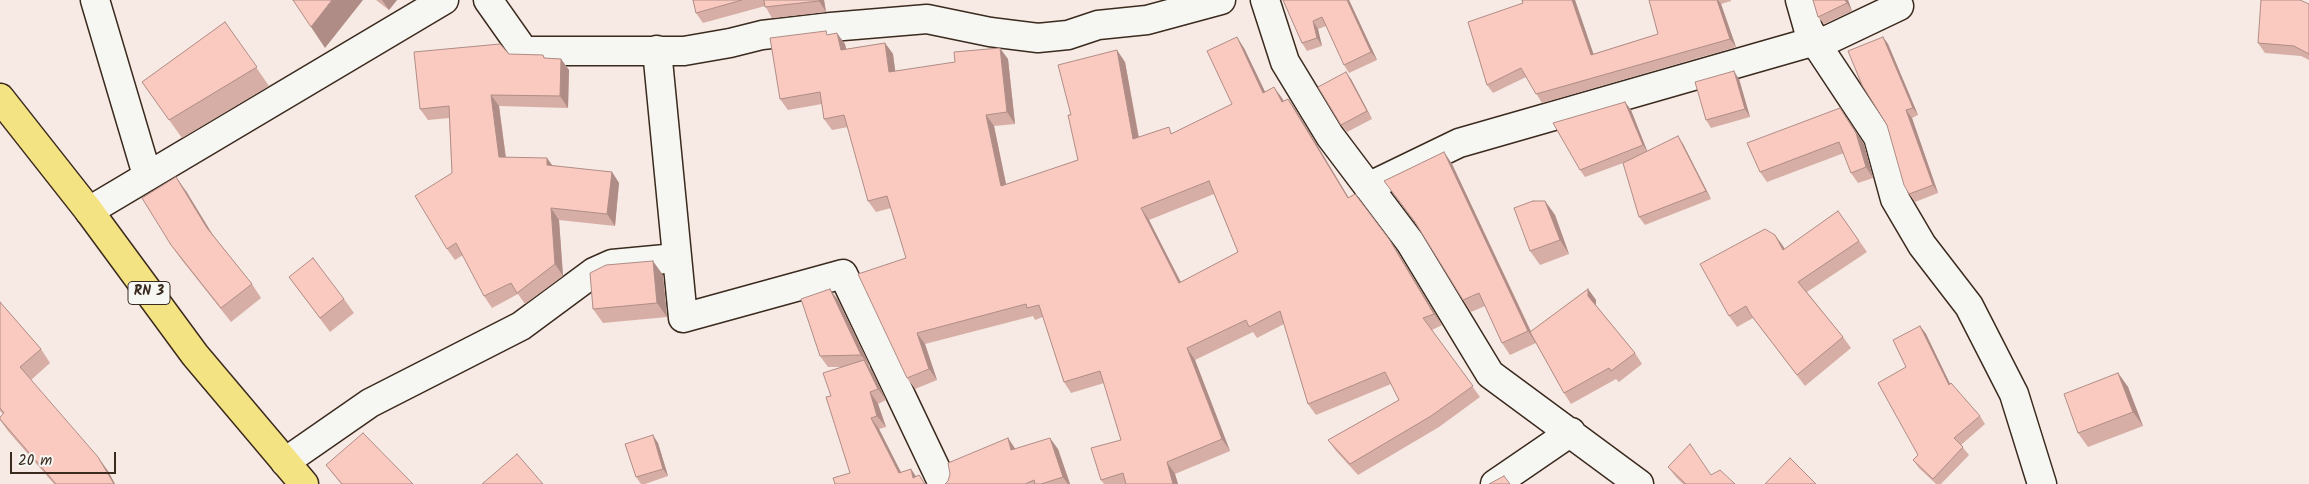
<!DOCTYPE html>
<html>
<head>
<meta charset="utf-8">
<style>
  body { margin:0 }
  #map { position:relative; width:2309px; height:484px; overflow:hidden; background:#f7e9e3; font-family:Kalam,sans-serif }
  canvas { display:block }
  .scale { position:absolute; left:10px; top:452px; width:106px; height:22px; box-sizing:border-box; border:2px solid #3b2a1e; border-top:0; padding-left:6px; font-size:15px; line-height:18px; white-space:nowrap; color:#3b2a1e; -webkit-text-stroke:4px #f6f6f2; paint-order:stroke }
</style>
</head>
<body>
<div id="map">
<canvas width="2309" height="484"></canvas>
<div class="scale">20 m</div>
</div>
<script>
const context = document.querySelector('canvas').getContext('2d');
context.lineJoin = 'round';
const poly = rows => new Path2D(rows.map(r => 'M' + r).join(''));
function trace(path, color, width, dash) { context.strokeStyle = color; context.lineWidth = width; context.lineCap = dash ? 'butt' : 'round'; context.setLineDash(dash || []); context.stroke(path); }
function fill(path, color) { context.fillStyle = color; context.fill(path, 'evenodd'); }
function write(font, color, halo, rows, align = 'center') {
  context.font = font + ' Kalam,sans-serif'; context.lineWidth = 4; context.setLineDash([]); context.textBaseline = 'middle'; context.strokeStyle = halo; context.fillStyle = color; for (const [text, x, y, turn = 0] of rows) {
    context.save(); context.translate(x, y); context.rotate((+turn || 0) * Math.PI / 180); context.textAlign = isNaN(turn) ? turn : align; if (halo) context.strokeText(text, 0, 0); context.fillText(text, 0, 0); context.restore();
  }
}
const street = poly([
  [95,0,147,175],
  [488,0,524,51,684,51,730,43,762,35,831,27,927,19,990,32,1038,38,1068,35,1098,25,1147,20,1221,0],
  [1265,0,1285,62,1330,136,1410,242,1490,374,1639,484],
  [1800,0,1808,28,1817,45,1878,137,1895,199,1922,245,1969,306,2014,394,2042,484],
  [657,50,683,318,843,274,943,484],
  [1368,187,1459,143,1808,43,1817,45,1899,6],
  [89,211,444,0],
  [285,462,370,403,521,326,594,272,612,264,676,258],
  [1495,484,1571,432]
]);
const highway = poly([
  [0,98,89,211,195,355,304,484]
]);
const wall = poly([
  [376,0,397,0,389,10],
  [693,0,824,0,826,12,772,18,765,6,703,23,696,13],
  [1283,0,1349,0,1377,60,1349,73,1344,65,1326,26,1318,29,1322,46,1307,51,1302,43],
  [1522,0,1575,0,1593,54,1658,34,1649,0,1731,0,1731,1,1721,4,1736,47,1542,103,1526,77,1493,93,1487,85,1523,3],
  [1813,0,1848,0,1852,11,1824,24,1818,17],
  [2309,4,2309,60,2301,56,2265,53,2258,43],
  [225,22,269,86,182,138,142,82],
  [829,35,845,44,846,49,885,43,893,54,895,71,1008,59,1015,124,994,126,1006,185,1078,160,1071,115,1125,62,1139,137,1173,133,1232,104,1244,48,1265,92,1282,98,1283,101,1288,99,1296,110,1349,198,1397,251,1442,325,1432,330,1480,397,1439,427,1358,475,1336,451,1328,440,1399,400,1391,384,1316,415,1308,404,1284,324,1257,338,1253,332,1195,360,1230,451,1175,474,1178,484,1104,484,1101,480,1121,440,1104,383,1071,393,1064,382,1043,317,1035,320,1033,316,925,344,937,380,915,389,907,378,906,258,891,208,876,212,868,201,848,127,832,130,824,119,822,104,788,110,780,99],
  [1214,194,1238,252,1181,282,1149,220],
  [1883,37,1888,44,1918,115,1912,118,1938,193,1915,202,1909,194,1887,125],
  [509,54,543,55,545,58,561,59,569,70,568,108,499,106,506,157,552,166,612,172,619,183,615,226,559,220,563,276,525,304,518,294,492,308,484,296,463,255,455,260,447,249,452,173,449,118,428,120,420,109],
  [1351,79,1372,119,1347,132,1341,125],
  [1739,79,1750,117,1711,128,1706,120],
  [1625,102,1631,110,1647,151,1683,144,1711,199,1645,225,1639,217,1626,162,1585,177,1580,170],
  [1840,108,1864,144,1873,178,1858,183,1851,173,1844,153,1767,182,1760,172],
  [1444,152,1452,164,1531,331,1588,289,1596,300,1596,305,1635,353,1642,364,1619,382,1616,379,1571,404,1564,393,1536,343,1510,355,1502,343,1485,306,1471,312,1463,300,1418,226,1384,181],
  [186,191,213,235,252,284,261,298,231,322,181,259,171,245],
  [1545,201,1555,215,1569,254,1540,265,1530,251],
  [1838,211,1867,252,1807,292,1843,337,1851,348,1805,386,1753,318,1737,327,1729,316,1775,235,1785,249],
  [663,275,667,317,603,323,593,309],
  [289,277,344,299,354,313,330,332],
  [838,300,870,366,868,366,872,371,886,400,878,404,886,427,879,429,901,473,911,469,916,477,925,484,850,473,841,367,828,367,820,356],
  [0,302,41,349,50,363,31,380,108,471,115,484,54,484,8,431,0,420,3,414,0,411],
  [1920,326,1926,334,1950,384,1980,416,1985,424,1961,445,1969,455,1941,484,1936,484,1919,468,1913,460,1918,455,1906,367],
  [2118,373,2128,387,2143,426,2088,447,2078,433],
  [1008,438,1015,449,1058,449,1070,484,945,484],
  [658,443,668,476,645,484,641,484,636,477],
  [326,465,413,484,341,484],
  [1668,467,1711,475,1735,484,1683,484,1676,477]
]);
const shadedWall = poly([
  [332,0,363,0,325,48,311,27],
  [382,0,397,0,389,10],
  [819,0,824,0,826,12,819,1],
  [1347,0,1349,0,1377,60,1371,52],
  [1572,0,1575,0,1597,64,1591,55],
  [1717,0,1718,0,1721,4,1736,47,1730,39],
  [1845,0,1848,0,1852,11,1847,3],
  [1313,21,1318,29,1322,46,1317,38],
  [837,33,845,44,849,61,841,50],
  [1237,37,1244,48,1271,104,1263,93],
  [1883,37,1888,44,1918,115,1913,108],
  [885,43,893,54,897,84,889,72],
  [1000,48,1008,59,1015,124,1007,112],
  [1117,50,1125,62,1141,151,1133,139],
  [561,59,569,70,568,108,560,96],
  [1734,71,1739,79,1750,117,1745,109],
  [1346,72,1351,79,1372,119,1367,111],
  [1274,87,1282,98,1290,113,1282,102],
  [491,95,499,106,507,168,499,157],
  [1288,99,1296,110,1356,210,1348,198],
  [1625,102,1631,110,1648,153,1643,145],
  [1906,110,1912,118,1938,193,1933,185],
  [986,115,994,126,1009,198,1001,186],
  [1847,118,1864,144,1873,178,1866,167],
  [1678,136,1683,144,1711,199,1706,191],
  [1444,152,1452,164,1536,343,1528,331],
  [547,158,555,169,547,165],
  [612,172,619,183,615,226,607,214],
  [176,177,186,191,217,242,207,228],
  [1545,201,1555,215,1569,254,1560,240],
  [551,208,559,220,563,276,555,264],
  [1141,208,1149,220,1187,295,1179,283],
  [1775,235,1783,246,1791,261,1783,250],
  [1389,239,1397,251,1442,325,1434,314],
  [653,261,663,275,667,317,657,303],
  [830,289,838,300,870,366,861,355],
  [1588,289,1596,300,1596,307,1588,296],
  [1920,326,1926,334,1954,392,1949,385],
  [917,333,925,344,937,380,929,369],
  [1187,348,1195,360,1230,451,1222,439],
  [864,360,872,371,886,400,878,389],
  [2118,373,2128,387,2143,426,2133,412],
  [870,392,878,404,886,427,877,416],
  [871,418,879,429,907,484,899,473],
  [653,435,658,443,668,476,663,469],
  [1008,438,1016,450,1011,450],
  [1050,438,1058,449,1070,484,1068,484,1063,477],
  [98,457,108,471,115,484,114,484],
  [1167,462,1175,474,1178,484,1173,484],
  [911,469,919,481,913,478]
]);
const building = poly([
  [293,0,332,0,311,27,293,0],
  [693,0,742,0,696,13,693,0],
  [764,0,819,0,819,1,765,7,764,0],
  [1283,0,1347,0,1371,52,1344,65,1322,17,1313,21,1317,38,1302,43,1283,0],
  [1522,0,1572,0,1591,55,1658,34,1649,0,1717,0,1730,39,1536,94,1521,68,1487,85,1468,22,1523,3,1522,0],
  [1813,0,1845,0,1847,3,1818,17,1813,0],
  [2261,0,2300,0,2309,4,2309,54,2294,46,2258,43,2261,0],
  [225,22,257,67,169,120,142,82,225,22],
  [826,31,827,35,837,33,841,50,885,43,889,72,955,62,954,52,1000,48,1007,112,986,115,1001,186,1078,160,1068,115,1071,115,1058,65,1117,50,1133,139,1169,127,1171,134,1232,104,1207,51,1237,37,1263,93,1274,87,1282,102,1288,99,1348,198,1355,194,1389,239,1434,314,1423,318,1473,386,1431,416,1350,464,1328,440,1399,400,1385,372,1308,404,1280,311,1249,327,1246,320,1187,348,1222,439,1167,462,1173,484,1126,484,1123,473,1101,480,1091,448,1121,440,1100,371,1064,382,1039,305,1027,308,1026,304,917,333,929,369,907,378,858,274,906,258,887,196,868,201,844,115,824,119,820,92,780,99,770,38,826,31],
  [1209,181,1238,252,1179,283,1141,208,1209,181],
  [1883,37,1913,108,1906,110,1933,185,1909,194,1904,185,1887,125,1862,85,1848,51,1883,37],
  [500,44,509,54,543,55,544,58,561,59,560,96,491,95,499,157,547,158,547,165,612,172,607,214,551,208,555,264,517,293,511,283,484,296,456,243,447,249,415,196,452,173,449,106,420,109,414,52,500,44],
  [1734,71,1745,109,1706,120,1695,82,1734,71],
  [1346,72,1367,111,1341,125,1318,87,1346,72],
  [1625,102,1643,145,1580,170,1553,123,1625,102],
  [1840,108,1856,133,1866,167,1851,173,1839,142,1760,172,1747,143,1840,108],
  [1678,136,1706,191,1639,217,1623,163,1678,136],
  [1444,152,1528,331,1502,343,1479,293,1463,300,1415,222,1384,181,1444,152],
  [176,177,207,228,252,284,221,308,171,245,142,198,176,177],
  [1533,201,1545,201,1560,240,1530,251,1514,208,1533,201],
  [1838,211,1859,241,1798,282,1843,337,1797,375,1751,315,1746,306,1729,316,1700,264,1765,229,1775,235,1783,250,1838,211],
  [313,258,344,299,320,318,289,277,313,258],
  [653,261,657,303,593,309,590,273,606,265,653,261],
  [830,289,861,355,820,356,801,299,830,289],
  [1588,289,1588,296,1635,353,1611,371,1609,368,1564,393,1530,332,1588,289],
  [0,302,41,349,20,367,98,457,114,484,56,484,0,419,0,417,4,413,0,408,0,302],
  [1920,326,1949,385,1951,383,1980,416,1954,438,1963,447,1933,479,1913,460,1918,455,1878,383,1906,367,1893,340,1920,326],
  [864,360,878,389,870,392,877,416,871,418,899,473,911,469,913,478,919,475,925,484,835,484,833,478,850,473,826,397,831,396,823,373,864,360],
  [2118,373,2133,412,2078,433,2064,394,2118,373],
  [363,433,413,484,342,484,326,465,363,433],
  [653,435,663,469,636,477,625,444,653,435],
  [1008,438,1011,450,1050,438,1063,477,1041,484,1035,484,1034,480,1025,484,945,484,948,481,950,474,948,463,1008,438],
  [1690,444,1711,475,1720,470,1735,484,1686,484,1668,467,1690,444],
  [517,454,543,484,482,484,517,454],
  [1790,458,1816,484,1765,484,1790,458],
  [1504,476,1510,484,1489,484,1504,476]
]);
const shields = [
  [149,293,42]
];
const shieldNames = [
  ["RN 3",149,293]
];
trace(street, '#3b2a1e', 31);
trace(highway, '#3b2a1e', 31);
trace(street, '#f6f6f2', 28);
trace(highway, '#f4e382', 28);
fill(wall, '#d7aea5');
fill(shadedWall, '#af8d86');
fill(building, '#facac0');
trace(building, '#af8d86', 1);
for (const [x, y, w] of shields) { const box = new Path2D(); box.roundRect(x - w / 2, y - 11.5, w, 23, 4); context.fillStyle = '#f6f6f2'; context.fill(box); trace(box, '#3b2a1e', 1); }
write('bold 14px', '#3b2a1e', null, shieldNames);
</script>
</body>
</html>
